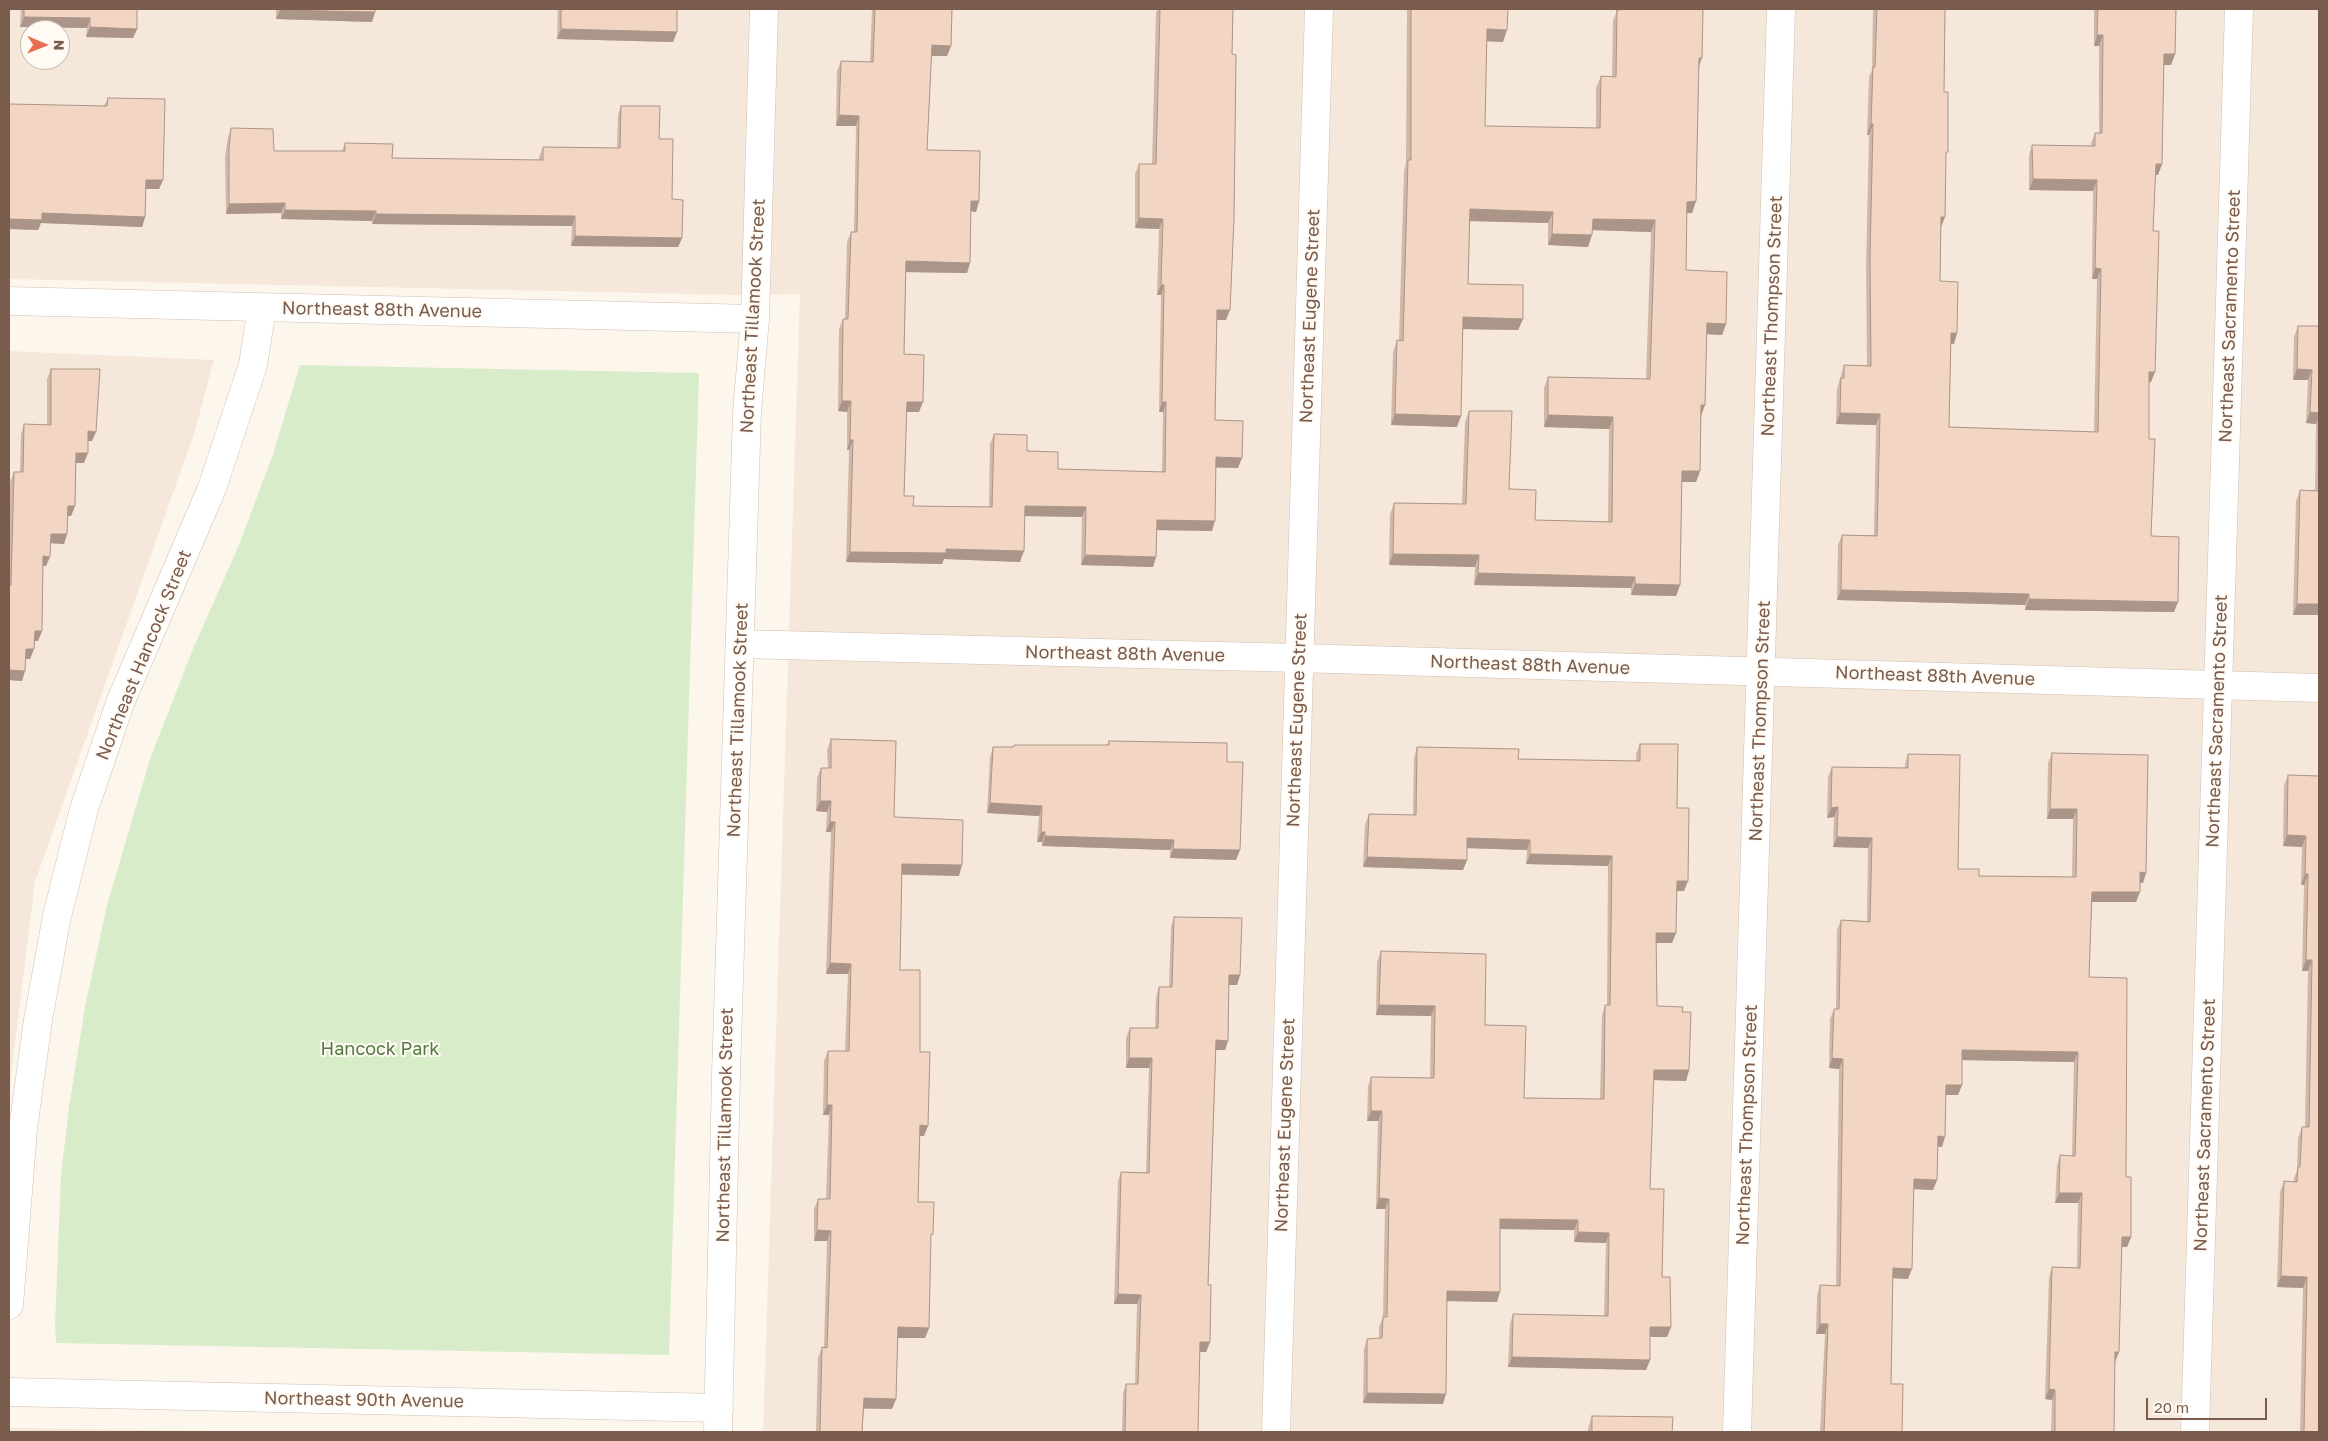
<!DOCTYPE html>
<html>
<head>
<meta charset="utf-8">
<style>
  body { margin:0 }
  #map { position:relative; width:2328px; height:1441px; overflow:hidden; background:#fdf6ec; font-family:"Golos Text",sans-serif }
  canvas { display:block }
  .frame { position:absolute; inset:0; border:10px solid #7a5c4d; pointer-events:none }
  .north { position:absolute; left:20px; top:20px; width:50px; height:50px; box-sizing:border-box; background:#fffaf3; border:1px solid #cabbb1; border-radius:50%; rotate:91deg; font-size:14px; font-weight:700; line-height:20px; text-align:center; color:#7a5c4d }
  .north::after { content:''; display:block; margin:auto; width:18px; height:22px; background:#e76f51; clip-path:polygon(50% 0,100% 100%,50% 72%,0 100%) }
  .scale { position:absolute; left:2146px; top:1398px; width:121px; height:22px; box-sizing:border-box; border:2px solid #7a5c4d; border-top:0; padding-left:6px; font-size:15px; line-height:18px; white-space:nowrap; color:#7a5c4d; -webkit-text-stroke:4px #fffaf3; paint-order:stroke }
</style>
</head>
<body>
<div id="map">
<canvas width="2328" height="1441"></canvas>
<div class="frame"></div>
<div class="north">N</div>
<div class="scale">20 m</div>
</div>
<script>
const context = document.querySelector('canvas').getContext('2d');
context.lineJoin = 'round';
function fill(path, color) { context.fillStyle = color; context.fill(path, 'evenodd'); }
const poly = rows => new Path2D(rows.map(r => 'M' + r).join(''));
function trace(path, color, width, dash) { context.strokeStyle = color; context.lineWidth = width; context.lineCap = dash ? 'butt' : 'round'; context.setLineDash(dash || []); context.stroke(path); }
function write(font, color, halo, rows, align = 'center') {
  context.font = font + ' "Golos Text",sans-serif'; context.lineWidth = 4; context.setLineDash([]); context.textBaseline = 'middle'; context.strokeStyle = halo; context.fillStyle = color; for (const [text, x, y, turn = 0] of rows) {
    context.save(); context.translate(x, y); context.rotate((+turn || 0) * Math.PI / 180); context.textAlign = isNaN(turn) ? turn : align; if (halo) context.strokeText(text, 0, 0); context.fillText(text, 0, 0); context.restore();
  }
}
const residential = poly([
  [9,9,2319,9,2319,1432,763,1432,800,294,736,295,9,279],
  [30,30,60,30,60,60,30,60],
  [9,351,214,360,194,434,35,882,9,1092],
  [9,1428,278,1432,9,1432]
]);
const green = poly([
  [300,365,699,373,669,1355,56,1343,55,1325,61,1176,69,1107,85,1007,107,905,150,759,193,649,239,545,273,454]
]);
const minor = poly([
  [9,301,755,319],
  [740,644,1299,658,2319,688],
  [9,1305,23,1129,38,1020,57,916,84,809,120,703,212,488,253,365,262,308],
  [9,1392,719,1408],
  [718,1432,726,1075,747,412,755,319,764,9],
  [1276,1432,1319,9],
  [1737,1432,1781,9],
  [2195,1432,2239,9]
]);
const wall = poly([
  [21,9,137,9,137,29,133,38,86,37,87,28,20,27],
  [276,9,375,9,375,12,372,22,276,19],
  [558,9,677,9,673,42,557,39],
  [872,9,952,9,951,46,947,56,931,56,927,150,979,201,976,212,971,211,970,263,967,273,906,272,904,354,919,412,906,412,904,496,913,506,989,507,990,444,994,434,1027,451,1058,469,1162,472,1163,412,1159,412,1161,295,1157,295,1159,229,1135,228,1135,174,1139,164,1152,164,1156,13,1158,9,1233,9,1226,320,1217,320,1215,420,1238,468,1216,468,1212,531,1157,530,1156,557,1153,567,1081,565,1082,517,1025,516,1020,562,944,559,942,564,846,562,849,450,847,450,847,412,838,411,839,329,843,319,845,319,847,242,851,232,854,232,856,126,836,126,837,71,841,61,870,62],
  [1407,9,1508,9,1503,42,1486,41,1485,126,1596,128,1596,88,1601,76,1612,76,1613,21,1616,13,1616,9,1703,9,1699,67,1696,201,1692,213,1687,213,1686,270,1726,324,1722,335,1707,334,1701,414,1700,471,1696,482,1682,482,1680,585,1676,596,1631,595,1631,588,1474,585,1475,567,1389,565,1390,514,1394,503,1462,504,1465,422,1469,411,1509,489,1535,520,1608,522,1609,429,1544,427,1544,388,1548,377,1646,379,1651,232,1592,230,1588,247,1548,245,1548,223,1470,221,1468,284,1523,319,1518,330,1463,329,1457,427,1391,425,1393,352,1397,340,1399,340,1404,171,1406,163],
  [1873,9,1945,9,1944,92,1946,158,1941,227,1940,281,1957,333,1954,344,1951,344,1949,427,2094,432,2097,279,2092,279,2093,191,2029,190,2029,155,2032,145,2091,146,2091,143,2095,133,2099,133,2099,46,2094,46,2094,9,2176,9,2175,54,2171,65,2164,65,2162,164,2158,175,2155,175,2153,231,2151,382,2149,383,2149,439,2151,536,2174,612,2025,610,2025,605,1837,600,1838,545,1842,535,1874,535,1876,425,1836,424,1837,389,1844,365,1867,366,1866,267,1869,135,1867,135,1869,77,1872,70],
  [108,98,163,180,159,189,146,189,145,217,142,227,41,223,38,230,9,229,104,106],
  [621,106,659,139,672,199,682,238,678,247,571,246,572,226,372,224,372,221,281,219,281,213,226,214,225,157,228,138,231,128,274,151,342,151,345,143,392,158,539,160,539,157,543,147,617,148,618,115],
  [2298,326,2319,326,2319,615,2293,615,2296,501,2300,490,2315,490,2316,424,2306,423,2308,380,2293,380,2294,337],
  [51,369,92,441,88,441,84,463,76,463,75,506,71,516,68,516,67,534,64,544,51,543,46,566,43,566,38,641,34,641,34,649,30,659,26,659,22,681,9,680,9,543,10,482,14,472,20,472,21,434,24,424,47,425,47,379],
  [831,739,894,817,959,876,902,875,900,970,920,1052,924,1136,920,1136,918,1202,930,1242,929,1328,925,1338,897,1338,896,1399,892,1409,864,1409,862,1432,816,1432,818,1358,822,1347,824,1347,827,1241,814,1241,814,1209,818,1199,826,1199,829,1115,823,1115,824,1061,828,1051,845,1051,848,974,826,974,831,832,826,832,827,812,816,811,817,778,821,768,828,768,827,750],
  [1109,741,1227,762,1236,860,1170,858,1170,850,1042,846,1042,842,1037,842,1039,816,987,813,990,757,993,747,1013,747,1014,745,1107,745],
  [1640,744,1677,808,1684,891,1676,891,1676,933,1672,943,1656,943,1657,1006,1682,1012,1689,1070,1686,1081,1653,1080,1650,1189,1662,1277,1671,1327,1667,1337,1650,1337,1650,1360,1646,1370,1508,1367,1510,1324,1513,1314,1604,1316,1606,1243,1574,1242,1574,1230,1500,1229,1497,1302,1447,1301,1443,1404,1363,1403,1364,1349,1367,1339,1379,1339,1379,1327,1383,1317,1385,1209,1376,1209,1378,1121,1367,1121,1368,1087,1371,1077,1430,1078,1431,1016,1376,1015,1377,962,1381,951,1485,1025,1524,1098,1600,1099,1602,1015,1605,1005,1607,1005,1608,866,1526,864,1527,850,1467,848,1467,860,1463,870,1363,867,1365,825,1369,814,1413,815,1414,758,1417,747,1518,759,1636,761,1636,754],
  [2052,753,2143,883,2140,882,2136,902,2092,902,2089,977,2126,1177,2131,1237,2127,1247,2122,1247,2115,1362,2114,1432,2051,1432,2052,1400,2045,1399,2049,1277,2052,1267,2077,1268,2078,1203,2055,1203,2057,1165,2060,1155,2072,1156,2074,1062,1962,1060,1962,1085,1958,1095,1946,1095,1942,1147,1938,1147,1937,1180,1933,1190,1914,1189,1908,1279,1893,1278,1891,1384,1902,1432,1820,1432,1825,1334,1816,1334,1817,1296,1820,1285,1836,1286,1839,1069,1829,1068,1830,1019,1834,1009,1836,1009,1837,930,1841,920,1867,921,1868,848,1833,847,1834,817,1827,818,1828,777,1832,767,1905,768,1905,764,1908,754,1958,869,1979,876,2072,877,2073,819,2047,819,2048,763],
  [2288,775,2319,776,2319,1432,2300,1432,2303,1288,2277,1287,2280,1192,2284,1181,2294,1181,2294,1178,2297,1170,2298,1138,2302,1127,2305,1127,2308,971,2302,971,2304,885,2301,885,2302,847,2283,846,2284,786],
  [1174,917,1240,975,1237,985,1229,985,1228,1041,1225,1050,1216,1050,1208,1285,1210,1342,1206,1352,1200,1352,1198,1432,1122,1432,1123,1393,1126,1384,1135,1384,1137,1304,1114,1304,1118,1181,1121,1172,1146,1172,1149,1068,1126,1068,1126,1038,1130,1028,1155,1028,1156,997,1159,987,1169,987,1171,927],
  [1592,1416,1672,1432,1588,1432,1588,1429]
]);
const shadedWall = poly([
  [280,10,375,12,372,22,276,19],
  [24,17,90,18,87,28,20,27],
  [90,27,137,29,133,38,86,37],
  [561,29,677,32,673,42,557,39],
  [1487,29,1507,30,1503,42,1483,41],
  [2097,35,2103,35,2099,46,2094,46],
  [932,45,951,46,947,56,928,56],
  [2164,54,2175,54,2171,65,2160,65],
  [1699,58,1702,58,1698,69],
  [839,115,859,116,856,126,836,126],
  [1871,124,1873,124,1869,135,1867,135],
  [2156,164,2162,164,2158,175,2152,175],
  [2033,179,2097,180,2093,191,2029,190],
  [146,180,163,180,159,189,143,189],
  [971,201,979,201,976,212,968,211],
  [1696,201,1692,213,1683,213,1687,202],
  [285,203,281,213,226,214,229,204],
  [1470,209,1553,212,1548,223,1466,221],
  [285,210,376,211,372,221,281,219],
  [42,213,145,217,142,227,41,223,38,230,9,229,9,219],
  [376,214,575,216,572,226,372,224],
  [1941,217,1945,217,1941,227],
  [1139,218,1163,219,1159,229,1135,228],
  [1593,219,1655,220,1651,232,1589,230],
  [1552,234,1592,235,1588,247,1548,245],
  [575,236,682,238,678,247,571,246],
  [906,261,970,263,967,273,902,272],
  [2095,268,2101,269,2097,279,2092,279],
  [1161,285,1164,285,1161,295,1157,295],
  [1217,310,1230,310,1226,320,1213,320],
  [1463,317,1523,319,1518,330,1459,329],
  [1707,323,1726,324,1722,335,1703,334],
  [1951,333,1957,333,1954,344,1947,343],
  [2297,369,2312,370,2308,380,2293,380],
  [2149,372,2155,372,2151,382,2145,383],
  [842,401,851,401,847,412,838,411],
  [907,402,923,402,919,412,903,412],
  [1162,402,1166,402,1163,412,1159,412],
  [1701,405,1705,405,1701,416],
  [2310,412,2319,413,2319,416,2316,424,2306,423],
  [1840,413,1880,414,1876,425,1836,424],
  [1395,414,1461,416,1457,427,1391,425],
  [1548,415,1613,417,1609,429,1544,427],
  [88,431,96,432,92,441,84,441],
  [850,440,853,440,849,450,847,450],
  [76,453,88,453,84,463,72,463],
  [1216,457,1242,458,1238,468,1213,467],
  [1682,471,1700,471,1696,482,1678,482],
  [68,506,75,506,71,516,65,516],
  [1025,506,1086,507,1082,517,1021,516],
  [1157,520,1215,521,1212,531,1154,530],
  [51,534,67,534,64,544,47,543],
  [946,549,1024,551,1020,562,944,559,942,564,846,562,850,552],
  [1393,554,1479,555,1475,567,1389,565],
  [1085,555,1156,557,1153,567,1081,565],
  [43,556,50,557,46,566,40,566],
  [1478,573,1635,577,1631,588,1474,585],
  [1635,584,1680,585,1676,596,1631,595],
  [1841,590,2029,594,2025,605,1837,600],
  [2029,599,2178,602,2174,612,2025,610],
  [2297,604,2319,604,2319,615,2293,615],
  [35,631,42,631,38,641,31,641],
  [26,649,34,649,30,659,23,659],
  [9,670,25,671,22,681,9,680],
  [820,801,831,801,827,812,816,811],
  [990,803,1042,806,1039,816,987,813],
  [1838,807,1834,817,1827,818,1831,808],
  [2050,809,2077,809,2073,819,2047,819],
  [830,822,835,822,831,832,826,832],
  [1041,832,1045,832,1042,842,1037,842],
  [2287,835,2306,836,2302,847,2283,846],
  [1045,836,1174,840,1170,850,1042,846],
  [1837,837,1872,838,1868,848,1833,847],
  [1467,838,1530,840,1527,850,1464,848],
  [1173,849,1240,850,1236,860,1170,858],
  [1530,854,1612,856,1608,866,1526,864],
  [1367,857,1467,860,1463,870,1363,867],
  [902,864,962,865,959,876,898,874],
  [2140,872,2146,873,2143,883,2136,882],
  [2305,874,2308,874,2304,885,2301,885],
  [1677,881,1688,881,1684,891,1673,891],
  [2092,892,2140,892,2136,902,2088,902],
  [1656,933,1676,933,1672,943,1652,943],
  [2306,960,2312,960,2308,971,2302,971],
  [830,963,851,964,848,974,826,974],
  [1229,975,1240,975,1237,985,1226,985],
  [1379,1005,1435,1006,1431,1016,1376,1015],
  [1216,1040,1228,1041,1225,1050,1213,1050],
  [1962,1050,2078,1052,2074,1062,1958,1060],
  [1129,1058,1152,1058,1149,1068,1126,1068],
  [1832,1058,1843,1059,1839,1069,1829,1068],
  [1654,1070,1689,1070,1686,1081,1650,1080],
  [1946,1085,1962,1085,1958,1095,1942,1095],
  [827,1105,832,1105,829,1115,823,1115],
  [1371,1111,1382,1111,1378,1121,1367,1121],
  [920,1125,928,1126,924,1136,916,1136],
  [1938,1136,1945,1137,1942,1147,1935,1146],
  [1914,1179,1937,1180,1933,1190,1911,1189],
  [2059,1193,2082,1193,2078,1203,2055,1203],
  [1379,1198,1389,1199,1385,1209,1376,1209],
  [1500,1219,1578,1220,1574,1230,1497,1229],
  [817,1230,831,1231,827,1241,814,1241],
  [1578,1232,1609,1233,1606,1243,1574,1242],
  [2122,1237,2131,1237,2127,1247,2118,1247],
  [1893,1268,1912,1269,1908,1279,1890,1278],
  [2281,1276,2307,1277,2303,1288,2277,1287],
  [1447,1291,1500,1292,1497,1302,1444,1301],
  [1118,1294,1141,1295,1137,1304,1114,1304],
  [1820,1324,1828,1324,1825,1334,1816,1334],
  [898,1327,929,1328,925,1338,894,1338],
  [1650,1327,1671,1327,1667,1337,1646,1337],
  [1200,1342,1210,1342,1206,1352,1197,1352],
  [2115,1352,2119,1352,2115,1362],
  [1512,1357,1650,1360,1646,1370,1508,1367],
  [2049,1389,2055,1390,2052,1400,2045,1399],
  [1367,1393,1446,1394,1443,1404,1363,1403],
  [864,1398,896,1399,892,1409,860,1408]
]);
const building = poly([
  [24,9,137,9,137,29,90,27,90,18,24,17,24,9],
  [280,9,375,9,375,12,280,10,280,9],
  [561,9,677,9,677,32,561,29,561,9],
  [875,9,952,9,951,46,932,45,927,150,980,151,979,201,971,201,970,263,906,261,904,354,924,355,923,402,907,402,904,496,914,496,913,506,992,507,994,434,1027,435,1027,451,1058,452,1058,469,1165,472,1166,402,1162,402,1164,285,1161,285,1163,219,1139,218,1139,164,1156,164,1160,9,1233,9,1232,54,1236,55,1234,219,1230,310,1217,310,1215,420,1243,421,1242,458,1216,457,1215,521,1157,520,1156,557,1085,555,1086,507,1025,506,1024,551,946,549,946,553,850,552,853,440,850,440,851,401,842,401,843,319,848,319,851,232,857,232,859,116,839,115,841,61,873,62,875,9],
  [1411,9,1508,9,1507,30,1487,29,1485,126,1600,128,1601,76,1616,77,1617,10,1620,10,1620,9,1703,9,1702,58,1699,58,1696,201,1687,202,1686,270,1727,272,1726,324,1707,323,1705,405,1701,405,1700,471,1682,471,1680,585,1635,584,1635,577,1478,573,1479,555,1393,554,1394,503,1466,504,1469,411,1512,411,1509,489,1536,490,1535,520,1612,522,1613,417,1548,415,1548,377,1650,379,1655,220,1593,219,1592,235,1552,234,1553,212,1470,209,1468,284,1523,285,1523,319,1463,317,1461,416,1395,414,1397,340,1403,341,1408,160,1411,160,1411,9],
  [1877,9,1945,9,1944,92,1948,92,1948,152,1946,152,1945,217,1941,217,1940,281,1958,282,1957,333,1951,333,1949,427,2098,432,2101,269,2095,268,2097,180,2033,179,2032,145,2095,146,2095,133,2102,133,2103,35,2097,35,2098,9,2176,9,2175,54,2164,54,2162,164,2156,164,2153,231,2159,231,2155,372,2149,372,2149,439,2155,439,2151,536,2179,537,2178,602,2029,599,2029,594,1841,590,1842,535,1877,536,1880,414,1840,413,1841,378,1844,378,1844,365,1871,366,1870,256,1873,124,1871,124,1873,67,1875,67,1877,9],
  [108,98,165,99,163,180,146,180,145,217,42,213,42,220,9,219,9,104,107,106,108,98],
  [621,106,660,106,659,139,673,139,672,199,683,200,682,238,575,236,575,216,376,214,376,211,285,210,285,203,229,204,229,148,231,128,273,129,274,151,345,151,345,143,393,144,392,158,543,160,543,147,620,148,621,106],
  [2298,326,2319,326,2319,413,2310,412,2312,370,2297,369,2298,326],
  [51,369,100,369,96,432,88,431,88,453,76,453,75,506,68,506,67,534,51,534,50,557,43,556,42,631,35,631,34,649,26,649,25,671,9,670,9,585,11,585,14,472,23,472,24,424,51,425,51,369],
  [2319,479,2319,604,2297,604,2300,490,2319,491,2319,479],
  [831,739,896,741,894,817,963,820,962,865,902,864,900,970,920,970,920,1052,930,1052,928,1126,920,1125,918,1202,934,1202,933,1234,931,1234,929,1328,898,1327,896,1399,864,1398,862,1432,820,1432,822,1347,827,1348,831,1231,817,1230,818,1199,830,1199,832,1105,827,1105,828,1051,849,1051,851,964,830,963,835,822,830,822,831,801,820,801,821,768,831,768,831,739],
  [1109,741,1227,743,1227,762,1243,762,1240,850,1173,849,1174,840,1045,836,1045,832,1041,832,1042,806,990,803,993,747,1013,747,1014,745,1109,745,1109,741],
  [1640,744,1678,744,1677,808,1689,808,1688,881,1677,881,1676,933,1656,933,1657,1006,1683,1007,1682,1012,1691,1012,1689,1070,1654,1070,1650,1189,1664,1189,1662,1277,1670,1277,1671,1327,1650,1327,1650,1360,1512,1357,1513,1314,1608,1316,1609,1233,1578,1232,1578,1220,1500,1219,1500,1292,1447,1291,1446,1394,1367,1393,1367,1339,1382,1338,1383,1317,1387,1317,1389,1199,1379,1198,1382,1111,1371,1111,1371,1077,1434,1078,1435,1006,1379,1005,1381,951,1486,954,1485,1025,1526,1026,1524,1098,1604,1099,1605,1005,1610,1005,1612,856,1530,854,1530,840,1467,838,1467,860,1367,857,1369,814,1416,815,1417,747,1519,749,1518,759,1640,761,1640,744],
  [2052,753,2148,755,2146,873,2140,872,2140,892,2092,892,2089,977,2127,978,2126,1177,2131,1177,2131,1237,2122,1237,2119,1352,2115,1352,2114,1432,2055,1432,2055,1390,2049,1389,2052,1267,2080,1268,2082,1193,2059,1193,2060,1155,2075,1156,2078,1052,1962,1050,1962,1085,1946,1085,1945,1137,1938,1136,1937,1180,1914,1179,1912,1269,1893,1268,1891,1384,1903,1384,1902,1432,1824,1432,1828,1324,1820,1324,1820,1285,1840,1286,1843,1059,1832,1058,1834,1009,1839,1009,1841,920,1870,922,1872,838,1837,837,1838,807,1831,808,1832,767,1908,768,1908,754,1960,755,1958,869,1979,869,1979,876,2076,877,2077,809,2050,809,2052,753],
  [2288,775,2319,776,2319,1432,2304,1432,2307,1277,2281,1276,2284,1181,2297,1182,2298,1167,2300,1167,2302,1127,2309,1127,2312,960,2306,960,2308,874,2305,874,2306,836,2287,835,2288,775],
  [1174,917,1242,918,1240,975,1229,975,1228,1041,1216,1040,1208,1285,1211,1285,1210,1342,1200,1342,1198,1432,1125,1432,1126,1384,1138,1384,1141,1295,1118,1294,1121,1172,1149,1173,1152,1058,1129,1058,1130,1028,1158,1028,1159,987,1172,987,1174,917],
  [1592,1416,1673,1417,1672,1432,1592,1432,1592,1416]
]);
const streetNames = [
  ["Northeast 88th Avenue",382,310,1],
  ["Northeast Tillamook Street",753,316,-87],
  ["Northeast Eugene Street",1310,316,-88],
  ["Northeast Thompson Street",1772,316,-88],
  ["Northeast Sacramento Street",2230,316,-88],
  ["Northeast 88th Avenue",1125,654,1],
  ["Northeast Hancock Street",144,655,-68],
  ["Northeast 88th Avenue",1530,665,2],
  ["Northeast 88th Avenue",1935,676,2],
  ["Northeast Tillamook Street",738,720,-88],
  ["Northeast Eugene Street",1297,720,-88],
  ["Northeast Thompson Street",1760,721,-88],
  ["Northeast Sacramento Street",2217,721,-88],
  ["Northeast Tillamook Street",725,1125,-89],
  ["Northeast Eugene Street",1285,1125,-88],
  ["Northeast Thompson Street",1747,1125,-88],
  ["Northeast Sacramento Street",2205,1125,-88],
  ["Northeast 90th Avenue",364,1400,1]
];
const parkNames = [
  ["Hancock Park",380,1049]
];
fill(residential, '#f5e8da');
fill(green, '#d8ecc9');
trace(minor, '#d1beb0', 29);
trace(minor, '#fff', 28);
fill(wall, '#d1b7a8');
fill(shadedWall, '#aa9588');
fill(building, '#f3d5c3');
trace(building, '#aa9588', 1);
write('18px', '#7a5c4d', '#fffaf3', streetNames);
write('18px', '#537a41', '#fffaf3', parkNames);
</script>
</body>
</html>
